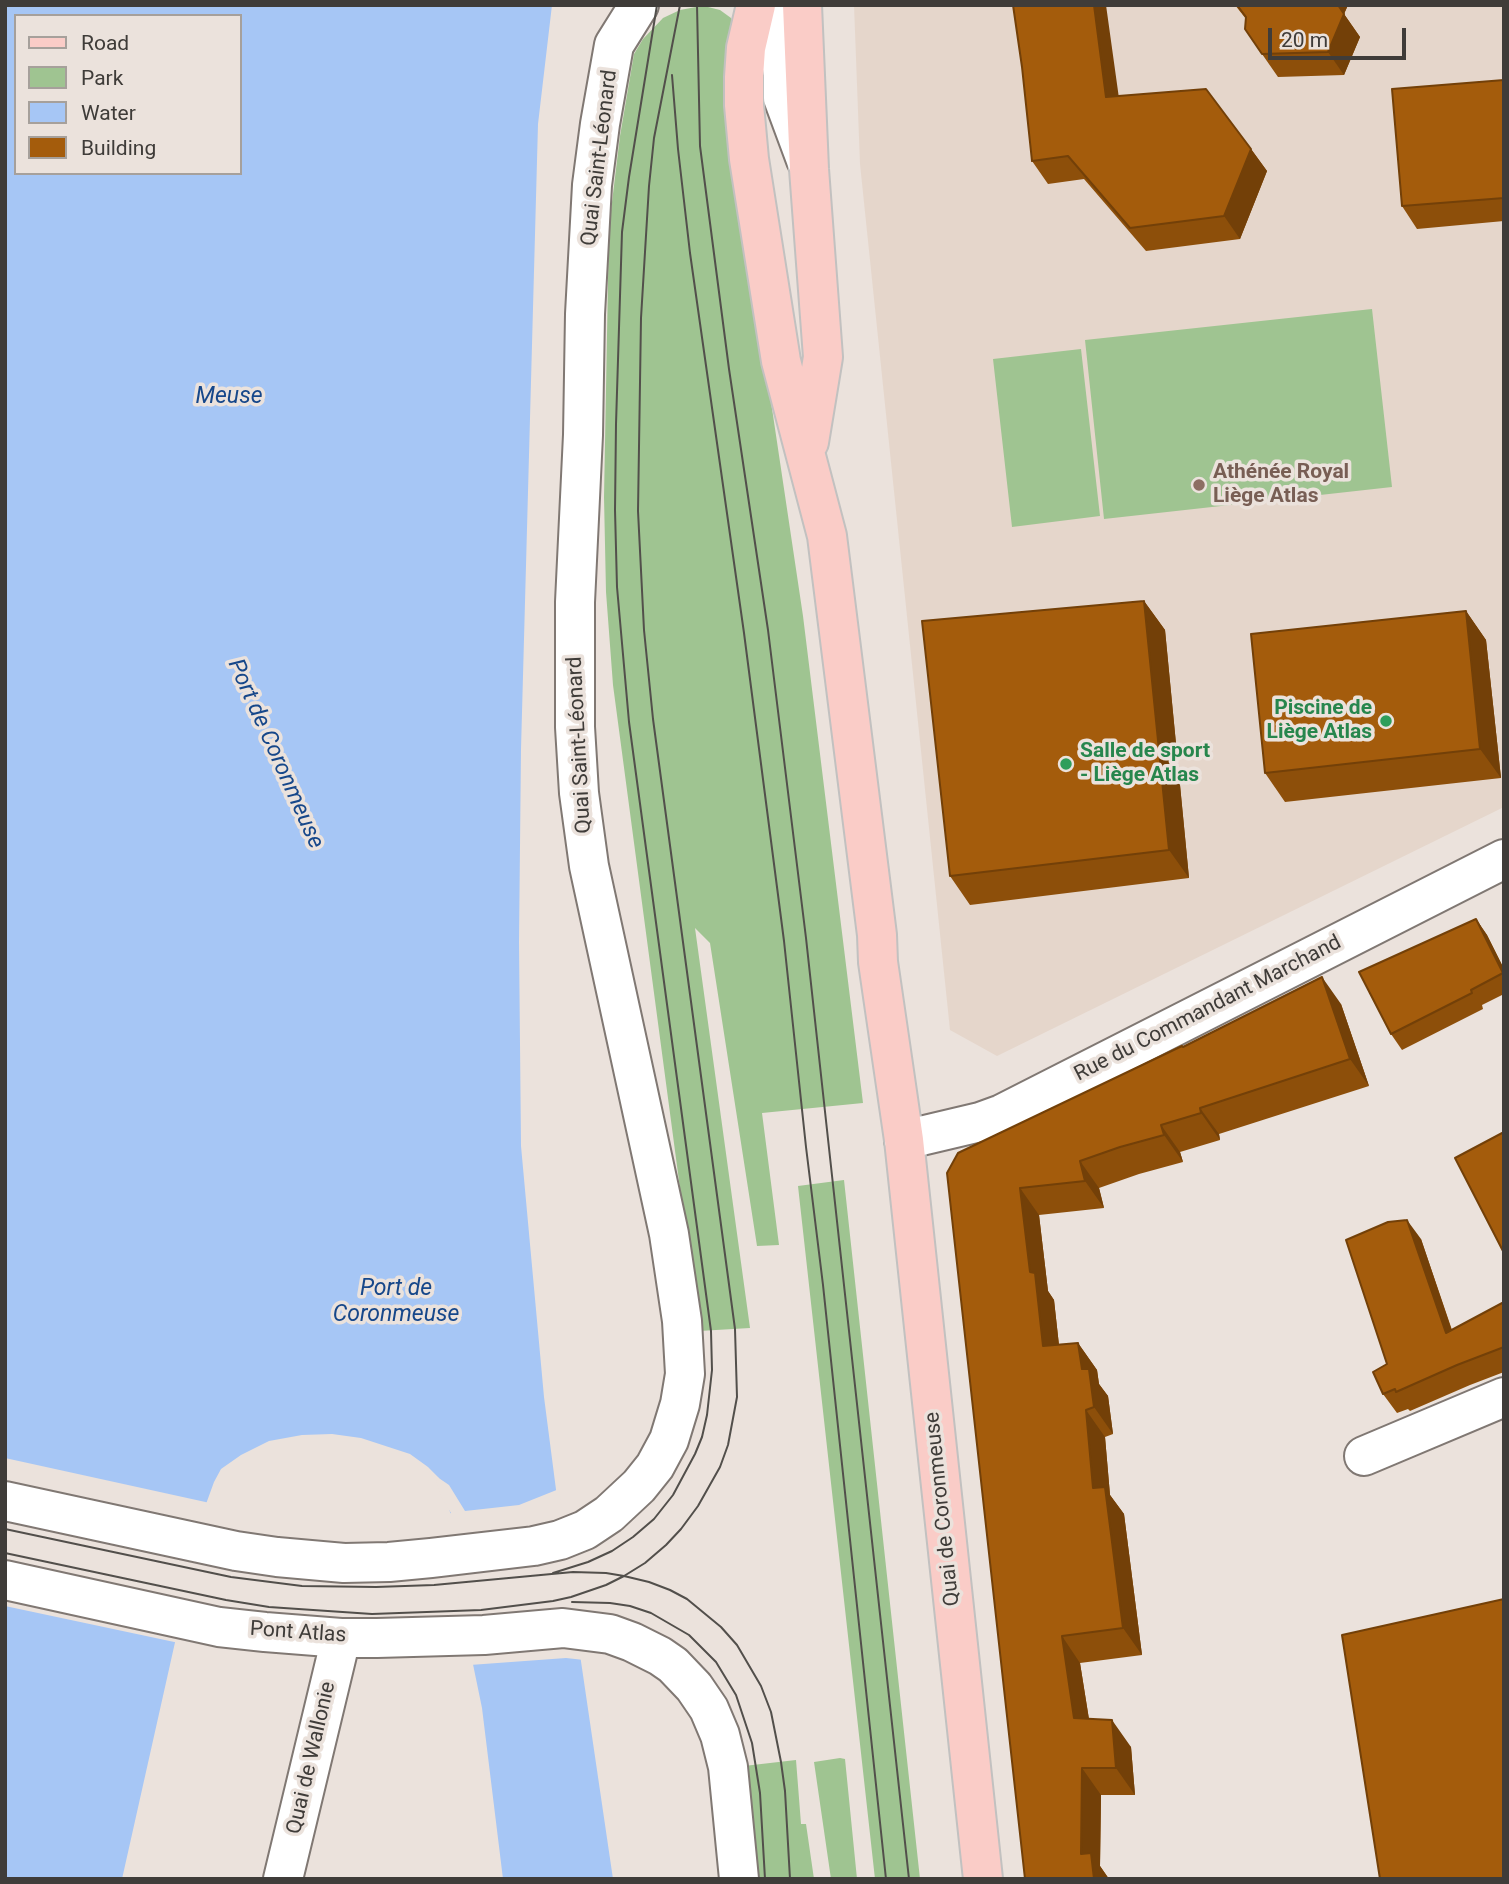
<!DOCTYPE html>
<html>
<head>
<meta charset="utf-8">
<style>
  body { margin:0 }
  #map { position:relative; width:1509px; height:1884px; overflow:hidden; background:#ebe2dc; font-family:Roboto,sans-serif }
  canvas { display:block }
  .frame { position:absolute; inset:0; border:7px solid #3f3c39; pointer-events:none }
  .legend { position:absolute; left:14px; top:14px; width:228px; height:161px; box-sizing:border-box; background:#ebe2dc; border:2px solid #a6a09b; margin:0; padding:9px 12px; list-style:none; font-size:21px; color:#3f3c39 }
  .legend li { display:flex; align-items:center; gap:14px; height:35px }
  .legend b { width:35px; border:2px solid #a6a09b }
  .scale { position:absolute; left:1268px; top:28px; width:138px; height:32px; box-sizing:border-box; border:4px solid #3f3c39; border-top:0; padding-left:9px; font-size:21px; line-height:24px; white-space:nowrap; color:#3f3c39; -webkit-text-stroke:5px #ebe2dc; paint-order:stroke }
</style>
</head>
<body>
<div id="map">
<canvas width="1509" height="1884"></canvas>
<div class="frame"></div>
<ul class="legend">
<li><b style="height:9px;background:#faccc7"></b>Road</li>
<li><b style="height:19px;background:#9fc491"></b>Park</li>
<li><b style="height:19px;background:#a6c6f5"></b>Water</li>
<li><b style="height:19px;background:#a45c0c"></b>Building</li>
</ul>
<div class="scale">20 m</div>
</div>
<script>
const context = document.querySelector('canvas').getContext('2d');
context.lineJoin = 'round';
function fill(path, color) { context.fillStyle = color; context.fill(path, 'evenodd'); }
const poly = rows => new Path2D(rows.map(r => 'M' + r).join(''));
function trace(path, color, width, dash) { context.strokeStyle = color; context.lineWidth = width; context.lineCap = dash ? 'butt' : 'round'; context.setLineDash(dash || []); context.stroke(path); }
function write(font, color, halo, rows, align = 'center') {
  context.font = font + ' Roboto,sans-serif'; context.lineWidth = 7; context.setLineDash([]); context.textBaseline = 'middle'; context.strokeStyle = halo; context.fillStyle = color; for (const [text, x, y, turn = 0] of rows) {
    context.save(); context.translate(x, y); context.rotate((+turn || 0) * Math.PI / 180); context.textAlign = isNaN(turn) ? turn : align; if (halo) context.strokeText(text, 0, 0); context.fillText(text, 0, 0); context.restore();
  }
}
const built = poly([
  [854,5,1504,5,1504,807,997,1056,950,1030,860,164]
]);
const green = poly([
  [696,7,708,7,720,10,731,18,737,30,767,375,803,616,863,1103,762,1113,779,1245,757,1246,710,943,695,928,750,1328,699,1331,613,685,606,592,604,497,609,227,620,136,634,54,643,39,663,18,680,10],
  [1372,309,1392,487,1104,519,1085,340],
  [1081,349,1100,516,1012,527,993,359],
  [844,1180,903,1723,920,1879,875,1879,798,1186],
  [840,1758,845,1759,857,1879,831,1879,814,1762],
  [796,1760,801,1824,806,1824,814,1879,753,1879,744,1766]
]);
const water = poly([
  [5,5,552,5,538,124,521,749,519,942,521,1146,544,1397,558,1505,613,1879,503,1879,482,1708,468,1640,450,1512,439,1478,428,1467,410,1454,361,1438,332,1434,302,1435,269,1441,241,1455,221,1469,214,1482,206,1504,122,1879,5,1879],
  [16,16,240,16,240,173,16,173]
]);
const pier = poly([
  [5,1458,210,1503,179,1643,5,1606],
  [427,1470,449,1485,465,1511,519,1505,559,1489,584,1660,566,1658,470,1665,465,1641,447,1514,451,1513,442,1498,436,1480]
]);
const minor = poly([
  [757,5,770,20,777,36,783,74,783,98,806,160],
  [904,1140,980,1122,1002,1114,1504,859],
  [1364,1456,1504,1397],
  [5,1501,236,1551,277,1557,344,1563,389,1562,431,1558,534,1546,560,1540,585,1530,609,1514,639,1486,655,1466,669,1440,680,1404,685,1374,682,1321,669,1234,589,866,579,793,575,727,575,602,583,435,585,314,592,185,600,124,614,45,639,5],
  [5,1580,219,1627,265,1632,341,1638,377,1638,484,1635,563,1628,610,1634,632,1642,660,1656,673,1665,694,1687,709,1709,720,1735,728,1767,739,1879],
  [283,1879,341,1638]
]);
const major = poly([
  [756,5,746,48,744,77,744,105,749,159,781,361,827,536,877,935,878,962,904,1140,983,1879],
  [802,5,809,169,823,357,809,442]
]);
const tram = poly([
  [697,5,700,146,729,369,768,630,806,938,909,1879],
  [672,75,678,149,690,253,744,633,784,941,806,1147,823,1285,886,1879],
  [5,1529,231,1577,302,1586,376,1587,434,1585,573,1572,606,1573,624,1576,649,1582,670,1590,687,1599,721,1627,737,1645,761,1686,771,1712,781,1762,785,1791,790,1879],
  [5,1553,226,1600,269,1607,372,1614,481,1610,553,1601,571,1597,606,1585,624,1576,645,1563,666,1545,681,1529,698,1506,720,1467,728,1445,737,1397,735,1329,653,719,644,630,638,511,641,318,649,186,654,138,680,5],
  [553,1573,588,1562,612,1551,633,1537,654,1519,673,1495,695,1454,702,1437,707,1415,712,1370,711,1331,629,722,617,587,615,510,616,424,622,232,629,177,657,5],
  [572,1602,610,1603,630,1606,651,1613,689,1635,716,1662,736,1695,752,1743,760,1793,765,1879]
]);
const wall = poly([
  [1235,5,1348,5,1344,14,1360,37,1344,75,1278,77,1262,54,1246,19],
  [1022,67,1119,96,1251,149,1267,171,1240,239,1146,251,1084,179,1048,184,1032,161],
  [1504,80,1504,221,1417,229,1402,206],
  [1144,601,1165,630,1189,878,970,905,950,876],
  [1466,611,1486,640,1501,778,1285,802,1265,773],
  [1476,919,1487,935,1504,969,1504,994,1482,1005,1483,1009,1402,1050,1391,1034],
  [1341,1004,1369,1086,1219,1134,1220,1140,1180,1152,1183,1162,1139,1174,1099,1188,1104,1208,1039,1215,1048,1291,1054,1300,1059,1345,1078,1343,1097,1370,1099,1384,1108,1396,1113,1434,1105,1437,1110,1495,1124,1514,1142,1655,1080,1663,1089,1719,1131,1747,1135,1795,1101,1795,1100,1866,1109,1879,1025,1879,947,1173,1183,1047],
  [1421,1239,1452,1330,1504,1302,1504,1372,1470,1385,1410,1411,1408,1409,1397,1413,1383,1394,1387,1364]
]);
const shadedWall = poly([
  [1094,5,1106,5,1122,120,1106,97],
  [1338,5,1348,5,1344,14,1360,37,1344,75,1328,52],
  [1251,149,1267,171,1240,239,1224,216],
  [1144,601,1165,630,1189,878,1169,850],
  [1466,611,1486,640,1501,778,1480,749],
  [1476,919,1487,935,1504,969,1504,974],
  [1322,977,1341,1004,1369,1086,1350,1059],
  [1200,1108,1219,1134,1220,1140,1201,1113],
  [1161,1125,1180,1152,1183,1162,1164,1135],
  [1080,1161,1099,1188,1104,1208,1085,1181],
  [1020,1188,1039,1215,1048,1291,1054,1300,1062,1373,1043,1346,1030,1272],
  [1407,1220,1421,1239,1459,1352,1446,1333],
  [1078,1343,1097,1370,1099,1384,1108,1396,1113,1434,1094,1407,1082,1369],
  [1086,1410,1105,1437,1110,1495,1124,1514,1142,1655,1123,1628,1093,1488],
  [1062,1636,1080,1663,1093,1745,1074,1718],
  [1112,1720,1131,1747,1135,1795,1116,1768],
  [1082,1768,1101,1795,1100,1866,1109,1879,1094,1879,1081,1854]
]);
const building = poly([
  [1013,5,1094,5,1106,97,1206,89,1251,149,1224,216,1130,228,1068,156,1032,161,1022,67,1013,5],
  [1237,5,1338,5,1344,14,1328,52,1262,54,1245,29,1246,17,1237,5],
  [1504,80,1504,198,1402,206,1392,89,1504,80],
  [1144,601,1169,850,950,876,922,621,1144,601],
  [1466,611,1480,749,1265,773,1251,634,1466,611],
  [1476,919,1503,973,1471,990,1472,993,1391,1034,1359,972,1476,919],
  [1322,977,1350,1059,1200,1108,1201,1113,1161,1125,1164,1135,1120,1147,1080,1161,1085,1181,1020,1188,1030,1272,1035,1273,1043,1346,1078,1343,1082,1369,1089,1369,1094,1407,1086,1410,1093,1488,1105,1487,1123,1628,1062,1636,1074,1718,1112,1720,1116,1768,1082,1768,1081,1854,1091,1853,1094,1879,1025,1879,947,1173,958,1153,1182,1046,1183,1047,1322,977],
  [1504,1132,1504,1253,1455,1158,1504,1132],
  [1407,1220,1446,1333,1504,1302,1504,1347,1457,1365,1396,1392,1395,1389,1383,1394,1373,1372,1387,1364,1346,1240,1388,1222,1407,1220],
  [1504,1599,1504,1879,1380,1879,1342,1635,1504,1599]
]);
const markers = [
  [1199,485,7,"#8d6e63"],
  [1386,721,7,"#2e9e5b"],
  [1066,764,7,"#2e9e5b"]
];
const streetNames = [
  ["Quai Saint-Léonard",600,158,-83],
  ["Quai Saint-Léonard",580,745,-93],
  ["Rue du Commandant Marchand",1208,1009,-27],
  ["Quai de Coronmeuse",943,1509,-96],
  ["Pont Atlas",298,1633,4],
  ["Quai de Wallonie",312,1758,-77]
];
const educationNames = [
  ["Athénée Royal",1213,473],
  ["Liège Atlas",1213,497]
];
const leisureNames = [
  ["Piscine de",1372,709],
  ["Liège Atlas",1372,733],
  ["Salle de sport",1080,752,"left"],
  ["- Liège Atlas",1080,776,"left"]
];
const waterNames = [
  ["Meuse",229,397],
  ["Port de Coronmeuse",275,754,66],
  ["Port de",396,1289],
  ["Coronmeuse",396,1315]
];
fill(built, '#e5d6cb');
fill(green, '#9fc491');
fill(water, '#a6c6f5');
fill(pier, '#ebe2dc');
trace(minor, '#807873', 42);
trace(major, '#c2c1c0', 42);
trace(minor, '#fff', 38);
trace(major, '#faccc7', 38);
trace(tram, '#524f4b', 2);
fill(wall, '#8d4f0a');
fill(shadedWall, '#734008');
fill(building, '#a45c0c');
trace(building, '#734008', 2);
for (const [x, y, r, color] of markers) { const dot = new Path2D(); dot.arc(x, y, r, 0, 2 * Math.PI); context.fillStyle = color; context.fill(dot); trace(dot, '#ebe2dc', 2.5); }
write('21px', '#3f3c39', '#ebe2dc', streetNames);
write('bold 21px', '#785e54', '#ebe2dc', educationNames, 'left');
write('bold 21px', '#27864d', '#ebe2dc', leisureNames, 'right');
write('italic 23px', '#16478a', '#ebe2dc', waterNames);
</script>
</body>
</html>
